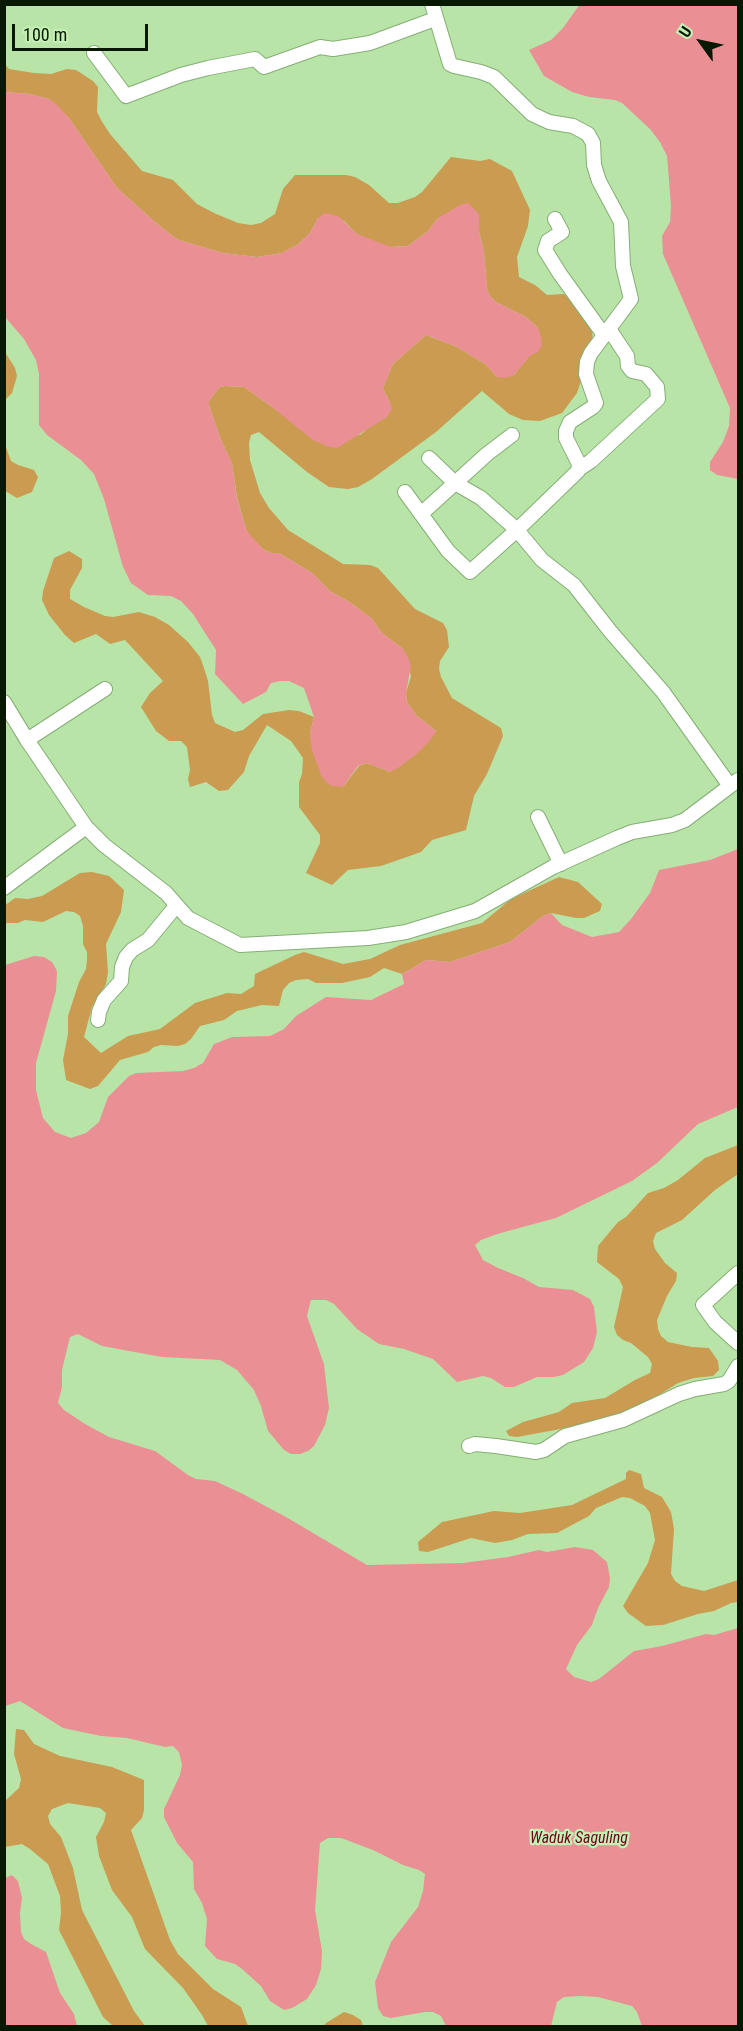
<!DOCTYPE html>
<html>
<head>
<meta charset="utf-8">
<style>
  body { margin:0 }
  #map { position:relative; width:743px; height:2031px; overflow:hidden; background:#b8e4a8; font-family:"Roboto Condensed",sans-serif }
  canvas { display:block }
  .frame { position:absolute; inset:0; border:6px solid #091803; pointer-events:none }
  .north { position:absolute; left:671px; top:12px; width:60px; height:60px; -webkit-text-stroke:4px #c5f1b5; paint-order:stroke; rotate:303deg; font-size:16px; font-weight:700; line-height:24px; text-align:center; color:#091803 }
  .north::after { content:''; display:block; margin:auto; width:21px; height:27px; background:#091803; clip-path:polygon(50% 0,100% 100%,50% 72%,0 100%) }
  .scale { position:absolute; left:12px; top:24px; width:136px; height:27px; box-sizing:border-box; border:3px solid #091803; border-top:0; padding-left:8px; font-size:18px; line-height:21px; white-space:nowrap; color:#091803; -webkit-text-stroke:4px #c5f1b5; paint-order:stroke }
</style>
</head>
<body>
<div id="map">
<canvas width="743" height="2031"></canvas>
<div class="frame"></div>
<div class="north">U</div>
<div class="scale">100 m</div>
</div>
<script>
const context = document.querySelector('canvas').getContext('2d');
context.lineJoin = 'round';
function fill(path, color) { context.fillStyle = color; context.fill(path, 'evenodd'); }
const poly = rows => new Path2D(rows.map(r => 'M' + r).join(''));
function trace(path, color, width, dash) { context.strokeStyle = color; context.lineWidth = width; context.lineCap = dash ? 'butt' : 'round'; context.setLineDash(dash || []); context.stroke(path); }
function write(font, color, halo, rows, align = 'center') {
  context.font = font + ' "Roboto Condensed",sans-serif'; context.lineWidth = 4.5; context.setLineDash([]); context.textBaseline = 'middle'; context.strokeStyle = halo; context.fillStyle = color; for (const [text, x, y, turn = 0] of rows) {
    context.save(); context.translate(x, y); context.rotate((+turn || 0) * Math.PI / 180); context.textAlign = isNaN(turn) ? turn : align; if (halo) context.strokeText(text, 0, 0); context.fillText(text, 0, 0); context.restore();
  }
}
const forest = poly([
  [4,63,9,69,34,73,51,74,67,69,76,70,93,81,98,87,97,112,101,120,110,134,142,171,173,180,197,204,214,213,238,223,251,225,261,223,275,214,283,189,295,175,346,175,355,177,369,185,389,203,398,203,415,197,422,192,451,157,480,161,490,159,512,171,530,210,528,226,517,257,519,277,535,285,547,295,563,294,572,298,592,328,593,345,577,393,562,413,540,421,523,420,509,414,482,391,436,432,372,479,358,487,348,489,329,487,307,472,259,432,251,435,249,443,250,460,260,493,269,508,288,530,343,564,370,565,378,568,415,609,443,623,447,630,449,647,440,661,439,669,441,677,452,698,501,728,503,736,487,774,474,796,466,830,432,840,421,852,381,866,348,870,332,885,306,873,320,843,320,835,299,807,299,782,302,774,303,758,291,741,267,725,249,756,244,772,228,790,219,791,206,782,190,787,188,779,190,770,187,747,181,741,169,741,156,731,141,707,150,693,163,681,125,640,110,644,96,634,74,643,65,635,49,615,42,600,43,591,54,558,69,551,82,559,82,568,70,590,70,599,84,607,105,616,113,617,139,612,155,617,169,625,188,642,200,657,203,665,208,681,212,715,215,723,235,732,243,730,263,714,289,710,299,711,314,717,310,734,343,787,359,766,367,763,390,772,436,731,416,715,407,702,406,693,411,676,403,649,382,633,372,619,351,603,330,591,312,573,279,553,271,553,263,549,250,536,246,529,237,497,232,463,221,440,209,405,209,401,220,387,225,386,244,387,272,407,360,435,373,424,387,417,391,405,383,388,393,364,426,335,457,347,485,364,497,377,514,375,530,355,538,328,526,317,496,302,490,296,487,289,484,252,479,231,479,214,438,218,428,231,408,246,391,247,382,245,357,234,344,221,318,218,310,233,297,245,282,253,257,257,223,253,182,241,175,238,155,222,117,188,69,118,49,99,30,94,5,92],
  [5,352,15,368,17,376,12,393,5,400],
  [4,442,11,461,18,465,34,470,38,477,32,492,17,498,5,491],
  [92,872,109,876,124,890,121,912,106,944,108,972,106,984,92,1007,84,1037,101,1053,128,1036,160,1029,195,1003,227,993,241,994,254,986,255,974,295,955,304,952,343,964,370,959,400,945,482,923,511,899,559,877,578,882,602,904,600,911,584,918,576,918,551,913,543,916,510,942,450,962,426,960,402,974,384,968,370,977,342,983,316,983,308,979,296,980,289,983,283,990,279,1006,262,1005,237,1011,224,1020,200,1026,191,1039,185,1044,178,1046,161,1045,154,1047,148,1052,120,1060,98,1086,90,1089,66,1080,63,1060,68,1034,68,1016,79,982,86,969,87,960,87,952,83,944,83,926,80,916,74,912,66,911,43,922,25,920,18,923,5,923,4,906,15,898,28,899,42,896,80,873],
  [738,1145,738,1174,715,1190,682,1220,656,1233,653,1241,655,1249,665,1263,677,1273,676,1281,667,1296,657,1320,658,1329,661,1336,668,1342,692,1347,709,1348,718,1361,719,1370,713,1376,694,1378,678,1383,654,1398,604,1421,517,1437,509,1436,506,1431,523,1422,559,1412,572,1403,605,1398,635,1380,650,1373,652,1364,648,1357,631,1343,623,1340,617,1335,614,1327,623,1287,619,1279,597,1262,598,1246,618,1222,626,1217,648,1193,664,1188,678,1180,705,1158],
  [629,1470,641,1474,644,1488,662,1497,671,1512,674,1529,671,1574,675,1581,682,1586,704,1591,738,1580,738,1602,731,1603,714,1611,698,1614,663,1625,646,1626,628,1613,623,1606,648,1563,655,1540,650,1513,645,1506,630,1498,622,1497,596,1508,589,1516,557,1533,528,1534,512,1540,495,1543,471,1538,428,1552,419,1551,418,1542,442,1522,494,1511,520,1513,572,1505,626,1479,626,1473],
  [16,1729,24,1730,34,1744,60,1756,112,1767,144,1780,144,1810,142,1818,131,1830,170,1940,178,1954,213,1989,241,2007,248,2026,208,2026,202,2015,183,1988,145,1949,132,1917,112,1890,99,1856,96,1837,104,1822,106,1813,100,1808,68,1803,52,1809,48,1816,50,1824,61,1837,73,1868,82,1910,134,2011,145,2026,113,2026,103,2017,59,1930,61,1913,60,1896,48,1864,30,1849,22,1844,5,1847,5,1801,19,1788,21,1779,14,1754],
  [344,2012,353,2015,361,2020,363,2026,324,2026,326,2023]
]);
const water = poly([
  [580,4,738,5,738,479,717,475,710,470,710,462,723,442,729,426,730,408,663,254,662,236,670,222,671,206,667,156,660,142,650,129,622,103,615,100,589,97,572,92,544,76,529,50,551,40,563,28],
  [5,92,30,94,49,99,56,104,69,118,117,188,155,222,175,238,182,241,223,253,257,257,282,253,297,245,310,233,318,218,325,213,338,216,357,234,391,247,408,246,428,231,438,218,460,205,468,203,479,214,479,231,484,252,487,289,490,296,496,302,526,317,538,328,541,336,542,345,538,352,530,356,514,375,506,378,497,377,485,364,457,347,426,335,393,364,383,388,391,405,392,409,387,417,337,448,329,447,313,440,272,407,244,387,225,386,220,387,209,401,209,405,221,440,232,463,237,498,246,529,251,536,263,549,271,553,279,553,312,573,330,591,351,603,372,619,382,633,403,649,408,657,411,666,406,693,407,702,416,715,436,731,432,738,419,752,398,768,390,772,367,763,358,766,343,787,332,786,326,782,321,775,312,750,310,734,314,717,304,688,289,681,280,681,271,683,266,692,243,704,215,674,216,650,193,614,181,601,171,596,148,595,131,583,123,567,104,499,94,474,81,460,47,435,39,425,39,374,36,360,24,339,5,317],
  [738,849,738,1107,698,1124,657,1163,632,1181,556,1218,497,1234,481,1240,475,1245,483,1260,498,1268,523,1278,539,1287,573,1290,590,1299,594,1307,597,1332,593,1348,584,1362,563,1375,554,1377,537,1377,514,1387,505,1387,491,1378,483,1376,457,1382,433,1359,404,1349,379,1344,357,1329,334,1304,326,1300,311,1300,307,1316,324,1364,329,1408,325,1425,314,1446,308,1451,300,1454,291,1454,284,1450,268,1431,261,1406,254,1390,237,1370,220,1360,162,1357,102,1346,78,1334,70,1337,62,1370,62,1387,58,1403,64,1410,85,1424,109,1437,155,1451,188,1475,196,1479,215,1481,243,1494,286,1517,367,1565,463,1563,508,1557,539,1550,547,1552,575,1547,593,1550,607,1562,610,1578,609,1587,598,1608,592,1625,577,1645,566,1669,574,1677,591,1682,599,1679,634,1651,662,1646,706,1634,714,1635,738,1628,738,2026,642,2026,637,2012,632,2006,598,1997,581,1996,564,1997,557,2002,551,2026,446,2026,441,2016,433,2012,425,2012,391,2018,383,2016,378,2008,375,1982,391,1942,418,1907,423,1891,425,1874,419,1870,403,1865,373,1850,341,1838,328,1838,320,1843,315,1910,322,1951,321,1969,316,1985,307,1999,292,2008,284,2010,270,2001,261,1986,242,1969,235,1964,217,1959,205,1946,207,1919,202,1903,194,1889,193,1862,177,1843,164,1817,164,1809,180,1775,182,1765,179,1752,173,1746,165,1747,127,1738,101,1736,63,1728,20,1701,5,1706,5,965,34,956,44,957,52,962,57,971,56,991,36,1063,36,1090,43,1118,55,1132,71,1138,86,1133,99,1122,108,1097,129,1076,136,1073,183,1071,194,1068,203,1063,214,1044,232,1037,270,1036,284,1029,296,1016,326,997,371,1000,404,984,402,974,426,960,450,962,510,942,543,916,551,913,562,925,592,937,619,932,631,919,650,893,659,870,710,860],
  [12,1875,18,1881,22,1898,20,1913,21,1932,24,1939,31,1944,46,1952,60,1993,74,2014,77,2026,5,2026,5,1878]
]);
const minor = poly([
  [432,4,450,64,454,66,481,72,494,77,532,114,549,122,573,126,588,134,593,143,594,165,599,181,621,222,623,266,631,299,591,353,587,362,586,374,596,403,593,407,570,422,566,431,566,438,579,464,578,471,517,530,542,560,574,585,610,631,663,692,730,786],
  [94,53,126,96,181,75,208,68,255,59,264,67,320,47,333,49,370,43,435,19],
  [555,219,562,232,548,241,545,250,560,274,604,335],
  [579,469,591,461,658,399,657,387,646,374,632,371,628,366,627,356,609,329],
  [405,492,448,551,470,572,517,530,481,498,455,483,429,458],
  [421,514,487,454,512,435],
  [4,702,27,740,86,827,104,845,166,893,188,918,240,945,368,938,406,932,475,911,553,867,617,838,632,832,672,825,685,820,738,780],
  [27,740,105,689],
  [538,817,561,864],
  [4,888,86,827],
  [98,1020,99,1012,104,1000,121,981,122,967,126,957,132,950,148,940,176,906],
  [738,1273,703,1305,715,1322,738,1343],
  [469,1446,475,1444,496,1446,536,1452,544,1450,565,1436,623,1420,679,1394,695,1389,724,1384,729,1381,738,1366]
]);
const waterNames = [
  ["Waduk Saguling",579,1839]
];
fill(forest, '#ca9b50');
fill(water, '#ea9094');
trace(minor, '#85ae75', 16);
trace(minor, '#fff', 14);
write('italic 16px', '#6f001d', '#c5f1b5', waterNames);
</script>
</body>
</html>
